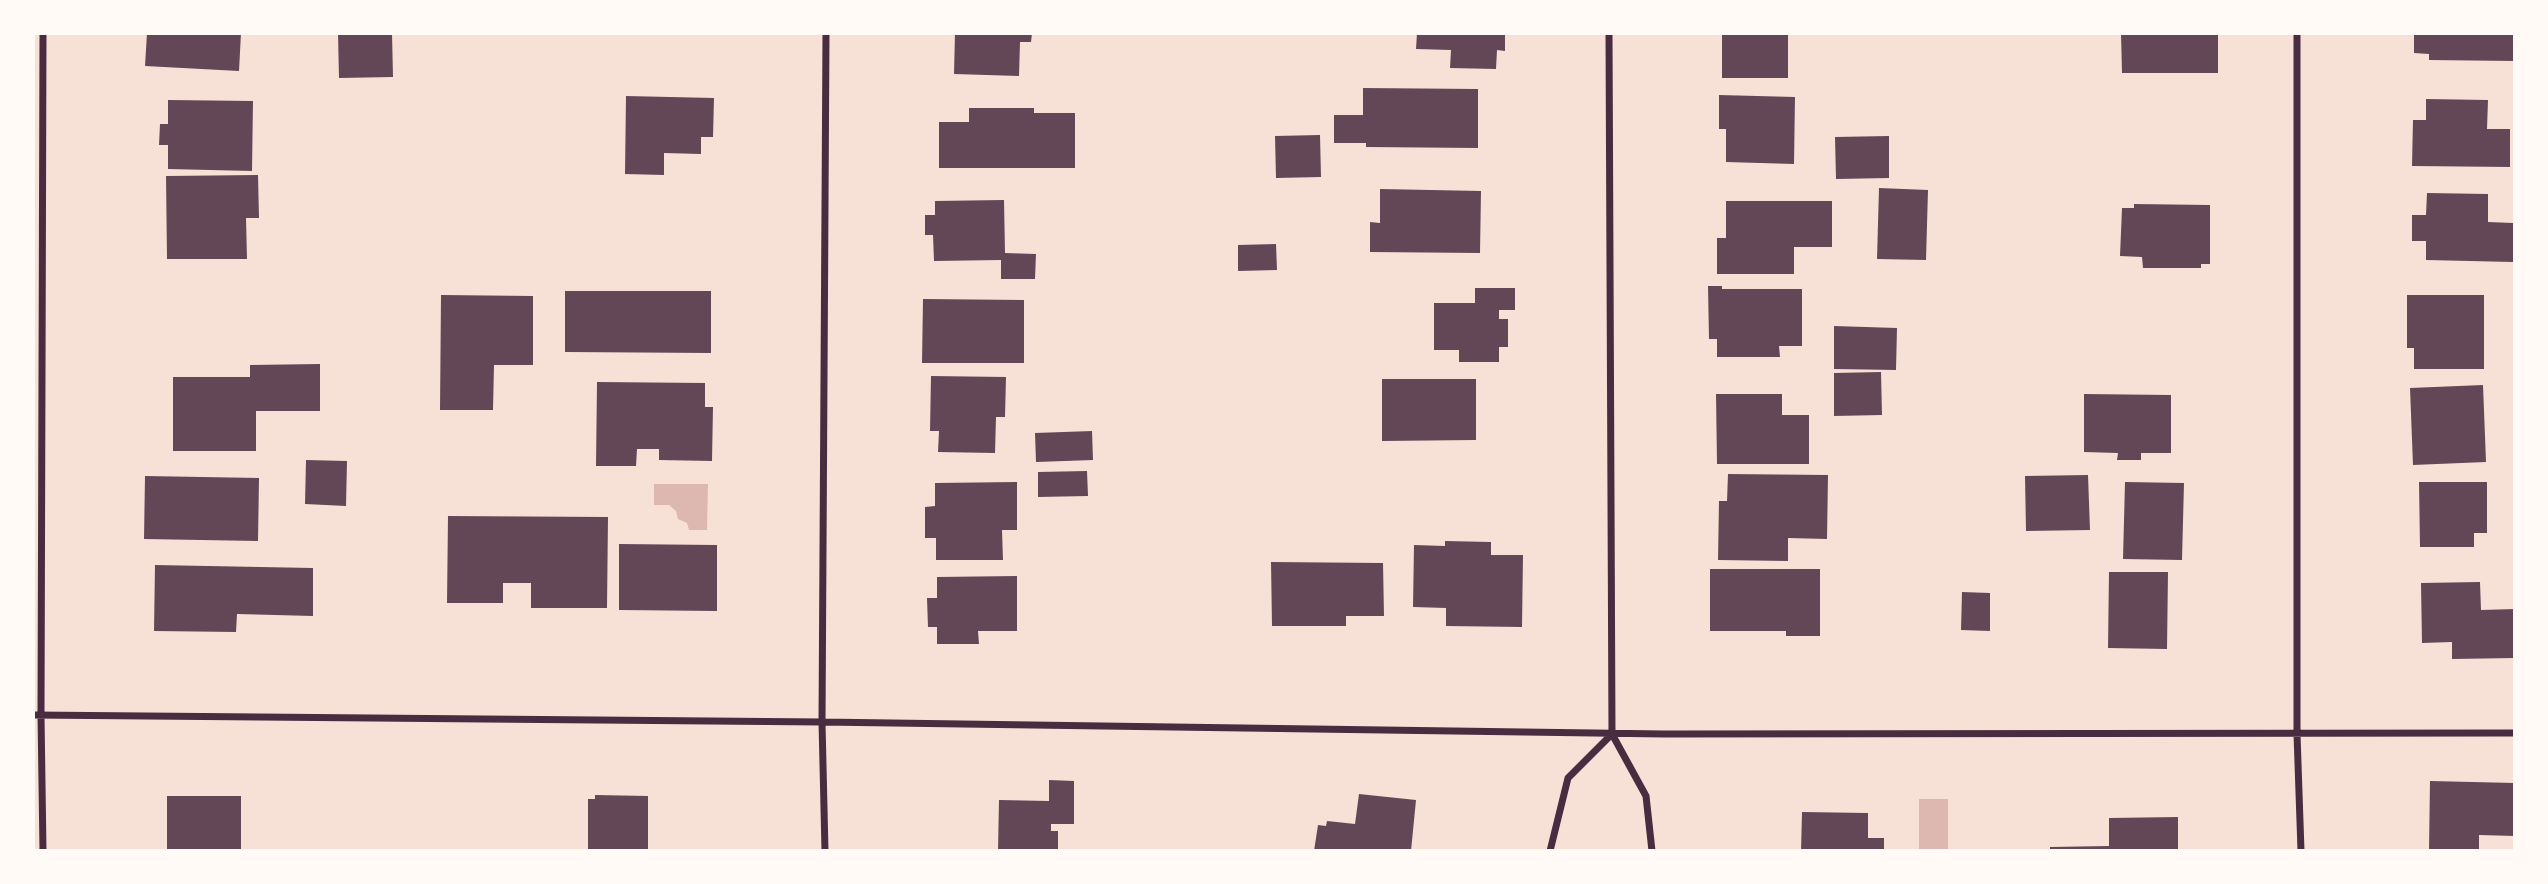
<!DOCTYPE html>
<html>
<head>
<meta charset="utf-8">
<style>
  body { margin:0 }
  #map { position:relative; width:2548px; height:884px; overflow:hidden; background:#f7e1d7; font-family:"Alegreya Sans",sans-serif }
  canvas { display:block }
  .frame { position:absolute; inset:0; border:35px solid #fffaf5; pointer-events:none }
</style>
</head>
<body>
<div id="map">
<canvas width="2548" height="884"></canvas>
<div class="frame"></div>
</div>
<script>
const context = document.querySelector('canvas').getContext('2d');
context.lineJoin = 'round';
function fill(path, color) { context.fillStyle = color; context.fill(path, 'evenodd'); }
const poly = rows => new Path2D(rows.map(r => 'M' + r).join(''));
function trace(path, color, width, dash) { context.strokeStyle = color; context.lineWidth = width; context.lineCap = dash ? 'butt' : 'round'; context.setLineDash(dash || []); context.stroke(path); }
const water = poly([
  [654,484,708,484,707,530,689,530,687,523,678,519,676,511,669,505,654,505],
  [1919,799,1948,799,1948,851,1919,851]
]);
const building = poly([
  [147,33,241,33,239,71,145,66],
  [338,33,392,33,393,77,339,78],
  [955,33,1032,33,1031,42,1020,42,1019,76,954,74],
  [1417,33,1505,33,1505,51,1497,50,1496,69,1450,68,1451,50,1416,49],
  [1722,33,1788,33,1788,78,1722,78],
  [2121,33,2218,33,2218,73,2122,73],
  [2414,33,2515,33,2515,61,2429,60,2429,54,2414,53],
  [1363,88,1478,89,1478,148,1366,147,1366,143,1334,143,1334,115,1363,115],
  [1719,95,1795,97,1794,164,1726,162,1726,129,1719,129],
  [626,96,714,98,713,137,701,137,701,154,664,153,664,175,625,174],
  [2426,99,2488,100,2487,129,2510,129,2510,167,2412,166,2413,120,2426,120],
  [168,100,253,101,252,171,168,169,168,145,159,145,160,124,168,124],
  [969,108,1034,108,1034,113,1075,113,1075,168,939,168,939,122,969,122],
  [1320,135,1321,177,1276,178,1275,136],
  [1889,136,1889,178,1836,179,1835,137],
  [258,175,259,218,246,218,247,259,167,259,166,176],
  [1879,188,1928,190,1926,260,1877,259],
  [1380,189,1481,191,1480,253,1370,252,1370,222,1380,223],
  [2427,193,2488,194,2488,222,2513,223,2513,262,2426,260,2426,241,2412,241,2412,215,2426,215],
  [1004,200,1005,253,1036,254,1035,279,1001,279,1001,260,934,261,933,235,925,235,925,215,935,215,935,201],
  [1726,201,1832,201,1832,247,1794,247,1794,274,1717,274,1717,238,1726,238],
  [2134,204,2210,205,2210,264,2201,264,2201,268,2143,268,2142,257,2120,256,2122,208,2134,208],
  [1276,244,1277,270,1238,271,1238,245],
  [1708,286,1722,286,1722,289,1802,289,1802,346,1779,346,1780,357,1717,357,1717,339,1709,339],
  [1475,288,1515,288,1515,310,1499,310,1499,319,1508,319,1508,347,1499,347,1499,362,1459,362,1459,350,1434,350,1434,303,1475,303],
  [565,291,711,291,711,353,565,352],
  [441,295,533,296,533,365,494,365,493,410,440,410],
  [2407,295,2484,295,2484,369,2414,369,2414,348,2407,348],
  [923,299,1024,300,1024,363,922,363],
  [1834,326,1897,328,1896,370,1834,369],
  [320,364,320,411,256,411,256,451,173,451,173,377,250,377,250,365],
  [1881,372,1882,415,1834,416,1834,373],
  [931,376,1006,377,1005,417,996,417,995,453,938,452,939,431,930,431],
  [1382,379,1476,379,1476,440,1382,441],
  [597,382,705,383,705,407,713,407,712,461,659,460,659,449,637,449,636,466,596,466],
  [2483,385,2486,462,2413,465,2410,388],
  [1716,394,1782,394,1782,415,1809,415,1809,464,1717,464],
  [2084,394,2171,395,2171,453,2141,453,2141,460,2117,460,2118,453,2084,452],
  [1092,431,1093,460,1036,462,1035,433],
  [306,460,347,461,346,506,305,504],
  [1087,471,1088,496,1038,497,1038,472],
  [1728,474,1828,475,1827,539,1788,538,1788,561,1718,560,1719,501,1727,501],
  [2088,475,2090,530,2026,531,2025,476],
  [145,476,259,478,258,541,144,539],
  [1017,482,1017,530,1002,530,1003,560,936,560,936,538,925,538,925,507,935,506,935,483],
  [2125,482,2184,483,2182,560,2123,559],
  [2419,482,2487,482,2487,533,2474,533,2474,547,2420,547],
  [448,516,608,517,607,608,531,608,531,583,503,583,503,603,447,603],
  [1445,541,1491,542,1491,555,1523,555,1522,627,1446,626,1446,608,1413,607,1414,545,1445,546],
  [619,544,717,545,717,611,619,610],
  [1271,562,1383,563,1384,616,1346,616,1346,626,1272,626],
  [155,565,313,568,313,616,237,614,236,632,154,631],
  [1710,569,1820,569,1820,636,1786,636,1786,631,1710,631],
  [2109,572,2168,572,2167,649,2108,648],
  [1017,576,1017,631,978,631,979,644,937,644,937,627,928,627,927,598,937,598,937,577],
  [2480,582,2481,610,2515,609,2515,658,2452,659,2452,642,2422,643,2421,583],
  [1962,592,1990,593,1990,631,1961,630],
  [1049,780,1074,781,1074,824,1051,824,1051,831,1058,831,1058,850,998,851,999,800,1049,801],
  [2430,781,2515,783,2515,836,2479,835,2479,851,2429,851],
  [1359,794,1416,800,1411,851,1314,851,1318,825,1326,826,1327,821,1355,824],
  [595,795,648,796,648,851,588,851,588,799,595,799],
  [167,796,241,796,241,851,167,851],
  [1802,812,1868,813,1868,838,1884,838,1884,851,1801,851],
  [2178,817,2178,851,2050,851,2050,847,2109,846,2109,818]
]);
const minor = poly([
  [43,33,41,715,43,851],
  [1609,33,1612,734,1646,796,1652,851],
  [2297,33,2297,734,2301,851],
  [33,715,822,722,1664,734,2515,733],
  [825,851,822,722,826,33],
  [1550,851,1568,778,1612,734]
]);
fill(water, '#dcb8b0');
fill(building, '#644757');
trace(minor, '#4a2c40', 7);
</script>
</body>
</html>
